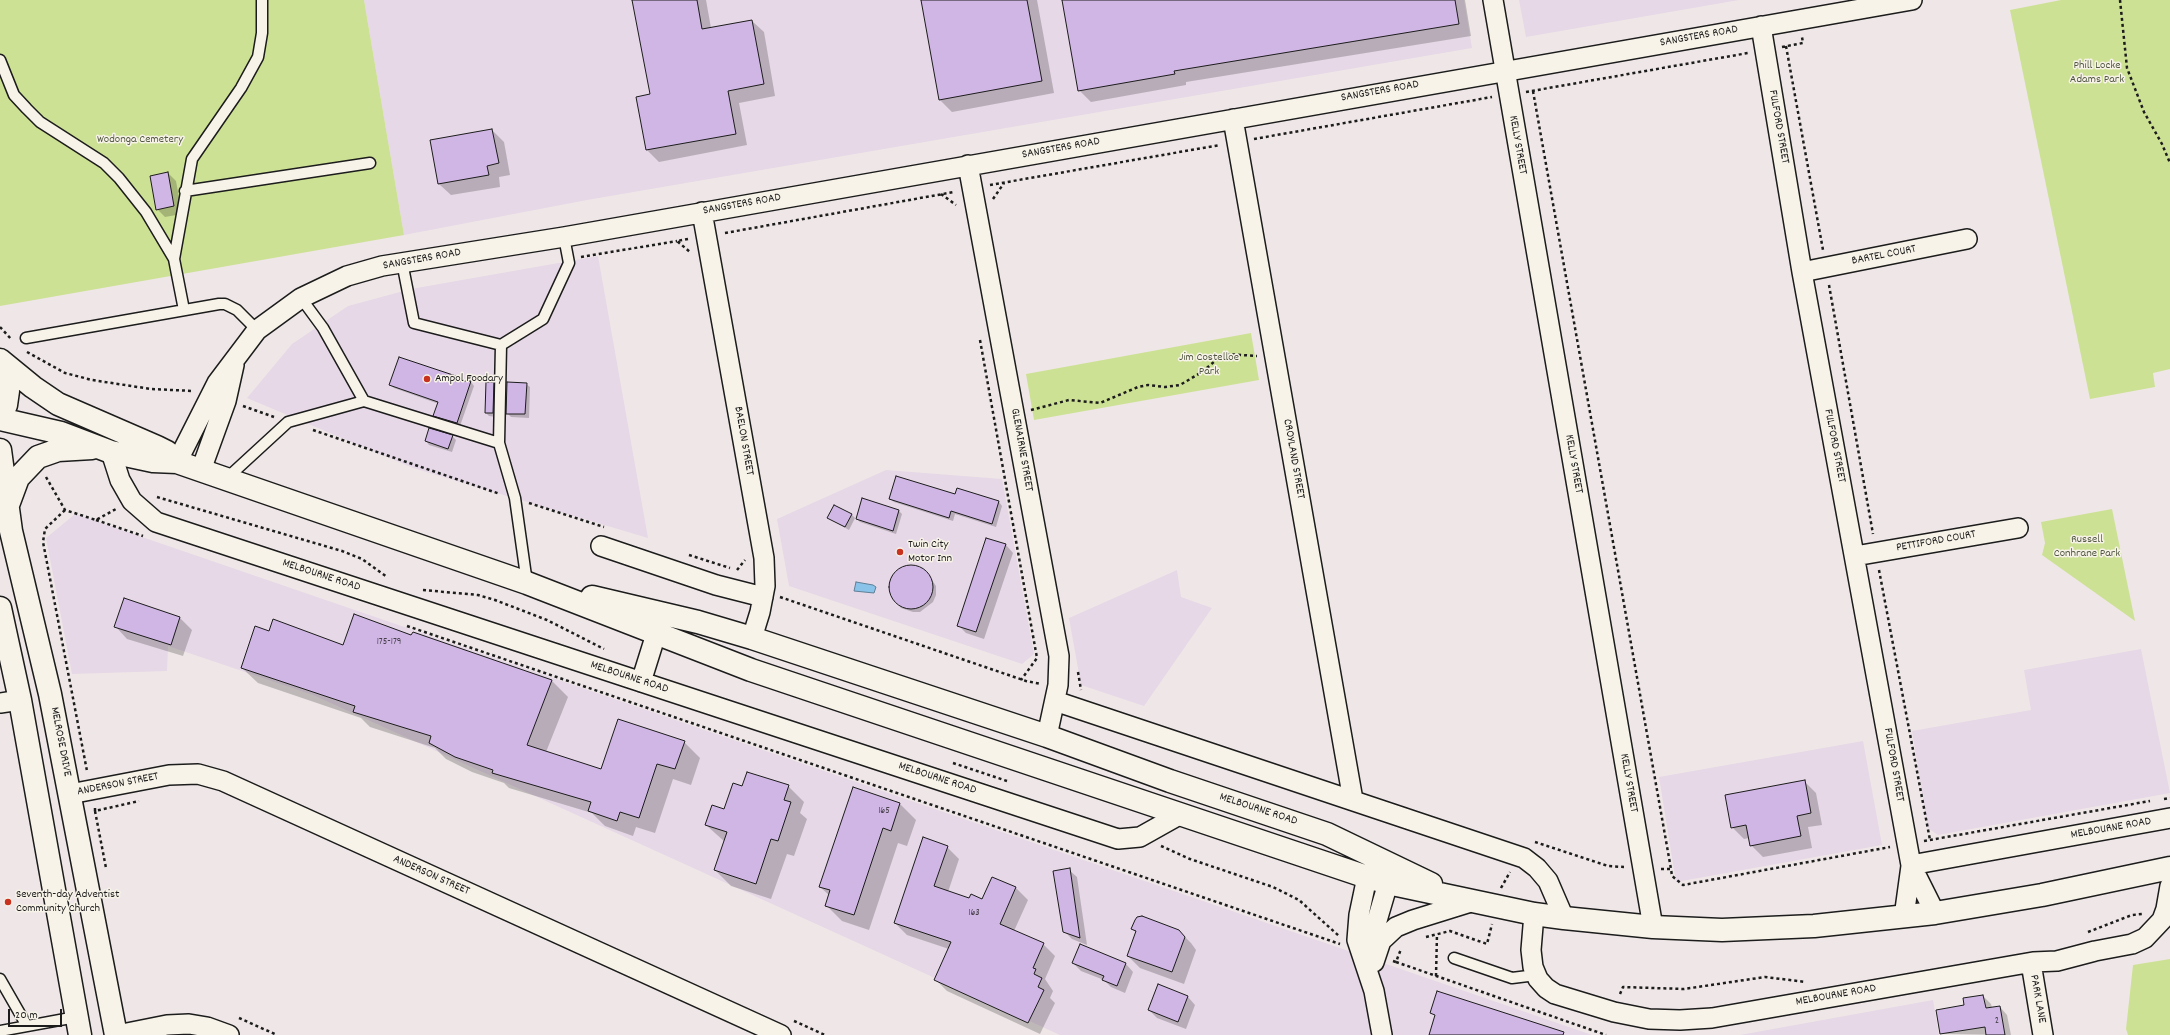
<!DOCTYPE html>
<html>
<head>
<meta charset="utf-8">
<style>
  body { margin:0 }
  #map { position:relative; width:2170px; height:1035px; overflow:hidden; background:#efe7e7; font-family:Dekko,sans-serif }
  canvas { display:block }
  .scale { position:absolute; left:8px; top:1009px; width:54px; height:18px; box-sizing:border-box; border:2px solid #1c1c1c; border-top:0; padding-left:5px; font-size:12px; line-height:14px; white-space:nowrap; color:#1c1c1c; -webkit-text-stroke:3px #f7f3e8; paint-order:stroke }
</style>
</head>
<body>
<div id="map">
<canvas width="2170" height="1035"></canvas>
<div class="scale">20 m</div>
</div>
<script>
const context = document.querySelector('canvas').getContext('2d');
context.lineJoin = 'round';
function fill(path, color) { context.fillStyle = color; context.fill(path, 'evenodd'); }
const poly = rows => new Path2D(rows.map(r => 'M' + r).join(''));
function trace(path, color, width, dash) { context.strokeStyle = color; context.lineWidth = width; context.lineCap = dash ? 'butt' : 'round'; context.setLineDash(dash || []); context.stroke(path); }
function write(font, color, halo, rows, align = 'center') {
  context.font = font + ' Dekko,sans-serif'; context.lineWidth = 3; context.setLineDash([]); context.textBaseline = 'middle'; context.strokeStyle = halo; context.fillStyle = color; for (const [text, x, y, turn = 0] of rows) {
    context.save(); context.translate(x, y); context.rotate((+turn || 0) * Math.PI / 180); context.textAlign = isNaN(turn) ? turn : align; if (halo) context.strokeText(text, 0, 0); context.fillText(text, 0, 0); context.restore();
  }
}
const built = poly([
  [364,0,1464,0,1472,48,587,200,404,235],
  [1519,0,1739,0,1526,37],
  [598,256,648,538,413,468,247,398,292,344,348,306,411,289],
  [886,470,1002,479,1034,654,1022,664,789,586,777,519],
  [75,514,1337,947,1592,1035,1060,1035,313,695,168,646,167,671,72,674,46,538],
  [1177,570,1181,597,1212,608,1144,706,1081,685,1069,618],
  [2141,649,2170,793,1938,835,1928,828,1912,731,2031,710,2024,670],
  [1863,741,1882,845,1676,882,1659,777],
  [1933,1000,1939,1035,1740,1035]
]);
const green = poly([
  [0,0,364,0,404,235,0,306],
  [2061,0,2170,0,2170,369,2153,373,2155,387,2090,399,2010,10],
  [1251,333,1259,380,1034,420,1026,374],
  [2112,509,2135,621,2042,555,2045,543,2041,522],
  [2170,959,2170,1035,2128,1035,2126,1029,2133,965]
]);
const water = poly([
  [856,582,873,585,876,587,874,593,854,591,856,582]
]);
const shadow = poly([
  [633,0,706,0,711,28,752,21,764,32,775,96,739,103,747,145,659,162,647,150,638,97,651,95],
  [922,0,1037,0,1054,93,952,112,940,100],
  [1063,0,1465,0,1471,36,1186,82,1186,85,1091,102,1079,90],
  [492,130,504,142,510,175,499,177,500,187,451,195,439,184],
  [168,173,176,181,182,214,165,217,157,209],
  [400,358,456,377,459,382,471,382,474,386,460,426,438,419,435,416,439,404,394,388,390,385],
  [493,383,497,386,496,417,489,416,486,413],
  [526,384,530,387,529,418,511,417,507,413],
  [452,436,456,440,452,452,429,445,426,441],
  [957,489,999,502,1002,506,996,527,955,514,953,521,894,502,890,499,956,495],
  [899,511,902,514,896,534,860,522,857,519],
  [851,514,855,518,849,530,828,518],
  [1006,545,1013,553,984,639,966,633,958,625],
  [917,566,928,574,936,586,936,595,933,602,920,612,913,612,901,608,889,591,891,577,902,567],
  [125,599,180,618,192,630,183,656,127,639,116,627],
  [269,632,343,646,412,636,413,633,552,681,568,697,546,752,602,770,684,742,700,758,691,785,673,779,655,833,636,827,633,836,605,826,592,813,509,788,504,783,472,772,446,759,435,748,370,727,361,718,258,683,242,668],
  [1804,781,1816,793,1822,825,1808,827,1812,848,1763,857,1751,845,1749,838,1744,839,1732,827],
  [788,786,804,802,800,813,807,819,794,856,787,854,771,899,731,886,715,870,725,842,706,825,725,810],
  [853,788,900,804,916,820,907,846,898,843,869,930,842,921,826,905,829,895,820,887],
  [947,847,959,859,948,892,970,900,983,901,993,878,1016,888,1028,900,1014,931,1043,944,1055,956,1045,979,1053,991,1050,998,1055,1003,1040,1034,947,991,935,979,949,949,907,935,895,923],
  [1069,870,1077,877,1087,945,1072,939,1064,931],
  [1132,929,1179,931,1191,943,1196,950,1184,984,1140,968,1128,956,1137,933],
  [1073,963,1126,964,1133,972,1125,993,1111,987,1104,980,1081,971],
  [1983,996,1991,1004,1992,1008,2000,1007,2007,1015,2011,1035,1941,1034,1937,1011,1965,1006],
  [1188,997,1195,1005,1186,1029,1157,1018,1149,1010]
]);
const building = poly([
  [632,0,697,0,702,29,752,20,764,84,728,91,736,134,646,150,636,97,650,94,632,0],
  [921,0,1027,0,1042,81,939,100,921,0],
  [1062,0,1455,0,1459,24,1174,71,1175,74,1078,91,1062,0],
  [492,129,499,163,487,166,489,175,438,184,430,140,492,129],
  [168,172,174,206,156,210,150,176,168,172],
  [399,357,456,376,455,381,471,381,457,423,433,416,438,402,389,385,399,357],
  [486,382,494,382,493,413,485,413,486,382],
  [507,382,527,383,525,414,506,414,507,382],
  [429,428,453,435,448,449,425,441,429,428],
  [896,476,955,494,957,488,999,501,992,524,951,511,949,518,889,499,896,476],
  [862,498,899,510,893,531,856,519,862,498],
  [834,505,852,514,845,527,827,518,834,505],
  [986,538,1006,544,976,632,957,626,986,538],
  '889 587a22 22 0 1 1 44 0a22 22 0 1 1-44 0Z',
  [124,598,180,617,171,645,114,627,124,598],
  [354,614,411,635,413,632,552,680,527,745,601,769,618,719,685,741,675,769,657,764,639,818,620,812,617,821,588,811,591,802,492,773,493,770,455,757,429,743,431,736,353,712,355,706,241,668,255,626,269,631,273,619,343,645,354,614],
  [747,772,789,785,784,800,791,802,778,841,771,839,756,884,714,870,727,832,705,825,712,805,724,809,733,783,742,786,747,772],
  [1805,780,1811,813,1797,816,1801,836,1750,846,1746,825,1731,828,1725,795,1805,780],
  [853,787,900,803,891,831,883,828,854,915,825,906,830,890,819,887,853,787],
  [923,837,948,846,934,886,969,898,971,894,982,899,992,877,1016,887,1000,924,1044,943,1033,968,1036,969,1034,974,1042,978,1038,987,1044,990,1028,1023,934,980,951,942,894,923,923,837],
  [1070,868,1080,938,1063,932,1053,871,1070,868],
  [1142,916,1179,930,1185,937,1172,972,1127,956,1136,931,1131,929,1135,920,1137,917,1142,916],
  [1080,944,1126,963,1117,986,1102,980,1104,976,1072,963,1080,944],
  [1158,984,1188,996,1178,1022,1148,1010,1158,984],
  [1437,991,1564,1032,1563,1035,1429,1035,1435,1015,1430,1013,1437,991],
  [1983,995,1986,1008,2000,1006,2005,1035,1986,1035,1985,1027,1940,1034,1936,1010,1964,1005,1963,998,1983,995]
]);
const path = poly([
  [2120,0,2127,68,2144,112,2162,144,2170,163],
  [1786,46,1823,250],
  [1782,47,1803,43,1802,37],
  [1533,91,1671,869],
  [1526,92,1748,53],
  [1254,139,1492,97],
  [990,185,1220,145],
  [941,194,956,205],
  [993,199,1004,183],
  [725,233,954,192],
  [688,239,677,241,690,252],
  [581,257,677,241],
  [1829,285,1873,534],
  [0,327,12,340],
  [980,340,1037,658,1021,680],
  [27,352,65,373,92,380,151,389,193,391],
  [243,406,274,417],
  [1031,410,1069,400,1100,403,1138,387,1148,385,1165,387,1180,385,1202,372,1221,356,1226,354,1257,356],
  [313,430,500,494],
  [46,477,65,510,96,520,116,509],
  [157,497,342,551,362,559,387,577],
  [529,503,604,527],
  [65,510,45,529,43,542,87,771],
  [96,520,143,536],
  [689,555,730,568],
  [737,570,745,560],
  [1879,570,1930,840],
  [423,590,478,595,495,600,547,620,604,649],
  [780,597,1026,681,1041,684],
  [407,626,1340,944],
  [1078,672,1081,690],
  [953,763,1007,781],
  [2164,799,2170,798],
  [95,808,95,811,139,801],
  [95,811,106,868],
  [1924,841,2150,801],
  [1535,842,1608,866,1624,867],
  [1161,846,1190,859,1273,887,1299,900,1339,936],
  [1661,869,1671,869,1672,876,1683,885,1890,847],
  [1501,888,1510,872],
  [2088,932,2132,915,2142,914],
  [1426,937,1450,931,1487,944,1492,924],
  [1393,961,1396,962,1401,949],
  [1396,962,1606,1035],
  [1436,976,1437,934],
  [1620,994,1623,987,1684,989,1765,977,1806,982],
  [239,1018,277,1035],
  [794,1021,825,1035]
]);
const lane = poly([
  [0,60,14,95,27,109,40,122,104,163,119,178,146,212,174,259,184,310],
  [185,191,370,163],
  [174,259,192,159,241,88,258,57,262,33,262,0],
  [402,262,414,323,501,345,499,443],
  [301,298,323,328,364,401,499,443,515,498,527,583],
  [26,338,219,304,225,304,237,310,257,330],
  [501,345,543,319,569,263,564,237],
  [226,479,288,422,364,401],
  [1454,958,1512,978,1536,975],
  [0,979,27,1026],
  [0,1031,76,1017]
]);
const street = poly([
  [1493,0,1653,927],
  [1761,26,1802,272,1911,865,1935,913],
  [1233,119,1353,800],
  [968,165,1059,656,1058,685,1047,736],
  [702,212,764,558,765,586,760,612,752,638],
  [1802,272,1967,239],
  [111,452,120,480,132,501,156,522,1118,839,1140,837,1181,814],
  [177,462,217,383,257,330,301,298,347,276,382,266,564,237,1912,0],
  [201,470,226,401,234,365],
  [601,546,716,585,763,597],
  [1855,556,2018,528],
  [641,682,656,634],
  [1055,701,1524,858,1537,868,1548,881,1564,918],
  [0,703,20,700],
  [70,794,169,775,198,774,223,781,781,1035],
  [1911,865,2170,818],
  [1367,877,1359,915,1357,940,1374,991,1382,1035],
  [1534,914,1531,950,1533,967,1538,979,1546,988,1555,994,1614,1012,1649,1019,1680,1020,1712,1018,2033,962,2057,961,2095,951,2132,944,2145,938,2162,920,2166,909,2170,886],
  [1904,917,1911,866],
  [1374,952,1376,924,1388,883],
  [1374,962,1381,941,1396,927,1413,920,1474,901],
  [2031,963,2043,1035],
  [117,1035,167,1025,189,1024,207,1027,229,1035]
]);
const secondary = poly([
  [0,360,33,387,58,404,157,447,167,452,177,462],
  [0,362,6,375,8,391,6,405,0,418],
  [0,419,61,433,111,452,153,461,177,462,527,583,751,670,1367,877,1397,885,1534,914,1564,918,1653,927,1722,930,1814,926,1935,913,2042,895,2170,868],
  [0,450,11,531,50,694,116,1035],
  [8,505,18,478,38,457,58,450,92,448],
  [592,597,698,622,752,638,1047,736,1170,781,1327,834,1431,884],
  [0,608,20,700,80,1035]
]);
const markers = [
  [427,379,4,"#c8321e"],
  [900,552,4,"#c8321e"],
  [8,902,4,"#c8321e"]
];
const numberNames = [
  ["175-179",389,643],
  ["165",884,812],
  ["163",974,914],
  ["2",1997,1022]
];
const streetNames = [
  ["SANGSTERS ROAD",1699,37,-10],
  ["SANGSTERS ROAD",1380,92,-10],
  ["FULFORD STREET",1778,127,80],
  ["KELLY STREET",1517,145,80],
  ["SANGSTERS ROAD",1061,149,-10],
  ["SANGSTERS ROAD",742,205,-10],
  ["BARTEL COURT",1884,256,-11],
  ["SANGSTERS ROAD",422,260,-10],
  ["BAELON STREET",743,441,80],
  ["FULFORD STREET",1834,446,79],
  ["GLENAIRNE STREET",1021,450,80],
  ["CROYLAND STREET",1293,459,80],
  ["KELLY STREET",1573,464,80],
  ["PETTIFORD COURT",1936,542,-10],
  ["MELBOURNE ROAD",321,576,18],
  ["MELBOURNE ROAD",629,678,18],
  ["MELROSE DRIVE",60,742,79],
  ["FULFORD STREET",1893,765,80],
  ["MELBOURNE ROAD",937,779,18],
  ["KELLY STREET",1628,783,80],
  ["ANDERSON STREET",118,785,-11],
  ["MELBOURNE ROAD",1258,810,18],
  ["MELBOURNE ROAD",2111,829,-10],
  ["ANDERSON STREET",431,876,24],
  ["MELBOURNE ROAD",1836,996,-10],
  ["PARK LANE",2037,999,80]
];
const parkNames = [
  ["Phill Locke",2097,66],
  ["Adams Park",2097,80],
  ["Wodonga Cemetery",140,140],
  ["Jim Costelloe",1209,358],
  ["Park",1209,372],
  ["Russell",2087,540],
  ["Conhrane Park",2087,554]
];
const poiNames = [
  ["Ampol Foodary",435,379],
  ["Twin City",908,545],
  ["Motor Inn",908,559],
  ["Seventh-day Adventist",16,895],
  ["Community Church",16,909]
];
fill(built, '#e6d8e6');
fill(green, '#cde195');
fill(water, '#8ac3e9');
trace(water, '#5e8097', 1);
fill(shadow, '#0003');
fill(building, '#d0b6e4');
trace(building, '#1c1c1c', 1);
trace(lane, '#1c1c1c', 13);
trace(street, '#1c1c1c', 22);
trace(secondary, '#1c1c1c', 25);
trace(path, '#1c1c1c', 2.5, [3, 3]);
trace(lane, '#f7f3e8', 10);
trace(street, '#f7f3e8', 19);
trace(secondary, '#f7f3e8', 22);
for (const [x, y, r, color] of markers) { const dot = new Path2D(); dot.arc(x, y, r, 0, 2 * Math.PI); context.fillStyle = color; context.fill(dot); trace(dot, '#f7f3e8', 1.5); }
write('10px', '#49424e', null, numberNames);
write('12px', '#1c1c1c', '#f7f3e8', streetNames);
write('12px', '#515740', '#f7f3e8', parkNames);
write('12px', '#1c1c1c', '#f7f3e8', poiNames, 'left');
</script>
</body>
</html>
